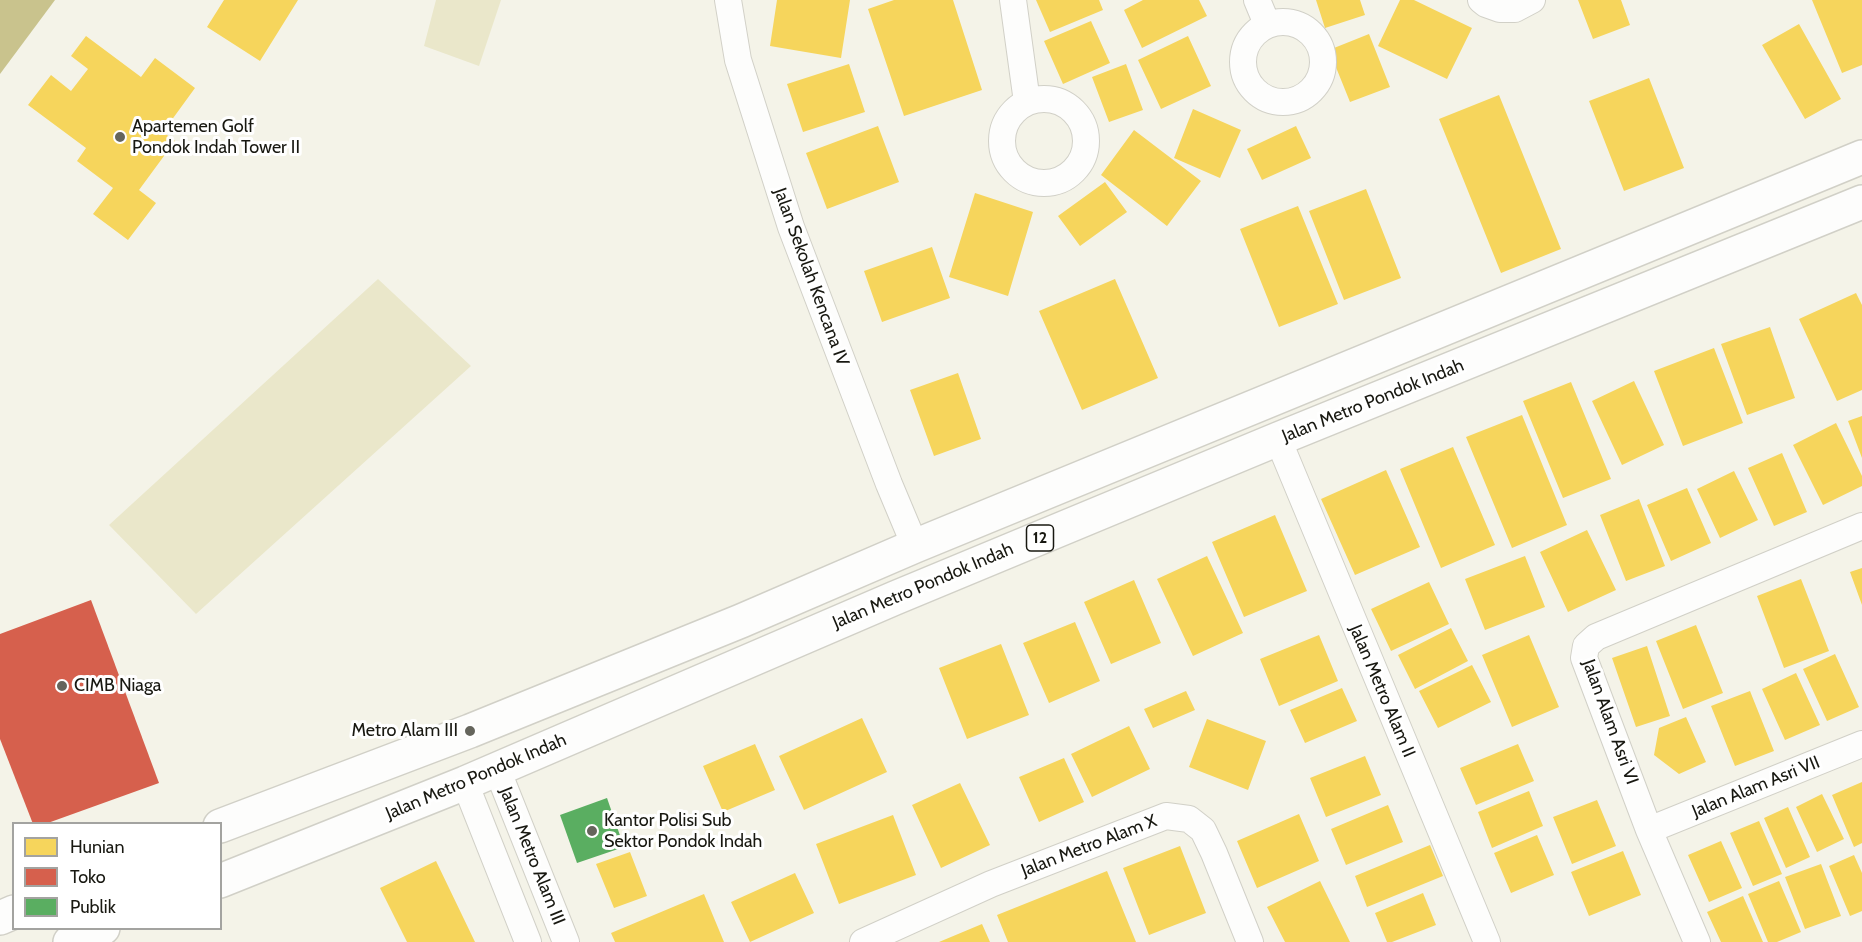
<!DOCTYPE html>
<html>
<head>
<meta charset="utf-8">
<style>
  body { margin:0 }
  #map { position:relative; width:1862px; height:942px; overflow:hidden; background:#f4f3e8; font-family:Cabin,sans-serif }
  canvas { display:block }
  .legend { position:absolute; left:12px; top:822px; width:210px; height:108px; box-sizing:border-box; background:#fff; border:2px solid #a3a3a0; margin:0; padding:8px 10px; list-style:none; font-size:18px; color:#181811 }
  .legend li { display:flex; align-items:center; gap:12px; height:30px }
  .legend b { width:30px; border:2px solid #a3a3a0 }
</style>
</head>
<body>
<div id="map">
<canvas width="1862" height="942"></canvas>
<ul class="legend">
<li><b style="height:16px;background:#f6d55c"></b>Hunian</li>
<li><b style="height:16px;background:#d6604d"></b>Toko</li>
<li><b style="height:16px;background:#5aae61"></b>Publik</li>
</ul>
</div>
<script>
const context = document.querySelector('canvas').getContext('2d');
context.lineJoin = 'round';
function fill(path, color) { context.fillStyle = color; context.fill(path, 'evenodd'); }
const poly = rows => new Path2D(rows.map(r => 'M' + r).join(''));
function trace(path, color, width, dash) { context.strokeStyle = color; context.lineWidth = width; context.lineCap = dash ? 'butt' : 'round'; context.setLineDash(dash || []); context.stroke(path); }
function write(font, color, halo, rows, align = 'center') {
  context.font = font + ' Cabin,sans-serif'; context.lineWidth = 6; context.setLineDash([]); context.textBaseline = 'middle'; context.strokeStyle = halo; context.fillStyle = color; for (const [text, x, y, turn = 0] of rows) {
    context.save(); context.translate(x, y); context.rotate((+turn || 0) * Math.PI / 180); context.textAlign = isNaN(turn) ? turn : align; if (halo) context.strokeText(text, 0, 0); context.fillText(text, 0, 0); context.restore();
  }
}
const green = poly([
  [436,0,501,0,479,66,424,46],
  [378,279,471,366,196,614,109,525]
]);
const water = poly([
  [0,0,55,0,0,74]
]);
const homes = poly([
  [224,0,298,0,260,61,207,27],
  [777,0,850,0,841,58,770,46],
  [894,0,953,0,982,90,904,116,868,9],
  [1036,0,1099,0,1103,10,1050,32],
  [1143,0,1199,0,1207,16,1142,48,1124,10],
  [1316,0,1360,0,1365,15,1325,28],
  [1400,0,1414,0,1472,28,1447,79,1378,46],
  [1578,0,1621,0,1630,25,1593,39],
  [1812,0,1862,0,1862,65,1842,73],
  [1091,21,1110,63,1063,84,1044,41],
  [1799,24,1841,99,1805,119,1762,45],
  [1369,34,1390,87,1350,102,1329,50],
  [86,36,141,77,155,58,195,88,163,132,175,141,139,190,156,203,128,240,93,214,113,188,77,161,86,148,28,105,51,75,71,91,88,69,71,56],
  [1188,36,1211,86,1161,109,1138,60],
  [849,64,865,112,803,132,787,84],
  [1126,64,1143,110,1109,122,1092,77],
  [1649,78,1684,168,1624,191,1589,101],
  [1499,95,1561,249,1501,273,1439,119],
  [1193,109,1241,130,1220,178,1174,158],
  [878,126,899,182,827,209,806,153],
  [1296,126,1311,158,1262,180,1247,149],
  [1134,130,1201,181,1167,226,1101,175],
  [1105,182,1127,212,1080,246,1058,216],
  [1366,189,1401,278,1344,300,1309,211],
  [975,193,1033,212,1008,296,949,277],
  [1298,206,1338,304,1279,327,1240,229],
  [932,247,950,298,882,322,864,271],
  [1115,279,1158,378,1082,410,1039,311],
  [1856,293,1862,305,1862,390,1837,401,1799,319],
  [1770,327,1795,398,1747,415,1721,344],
  [1714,348,1743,423,1683,446,1654,371],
  [958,373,981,439,934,456,910,390],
  [1634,381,1664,445,1622,465,1592,401],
  [1571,382,1611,479,1563,498,1523,401],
  [1522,415,1567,525,1512,548,1466,437],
  [1862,416,1862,458,1848,421],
  [1836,423,1862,476,1862,486,1823,505,1793,445],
  [1453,447,1495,545,1441,568,1400,469],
  [1782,453,1807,512,1774,526,1748,468],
  [1386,470,1420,547,1355,575,1321,499],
  [1734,471,1758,520,1720,538,1697,489],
  [1687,488,1711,543,1671,561,1647,505],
  [1639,499,1665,566,1626,581,1600,515],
  [1275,515,1307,591,1244,617,1212,542],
  [1587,530,1616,590,1568,612,1540,552],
  [1207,556,1243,633,1193,656,1157,579],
  [1525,556,1545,607,1485,630,1465,579],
  [1862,568,1862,605,1850,572],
  [1801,579,1829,651,1784,668,1757,596],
  [1134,580,1161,643,1111,664,1084,602],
  [1429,582,1449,624,1391,651,1371,609],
  [1075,622,1100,681,1049,703,1023,643],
  [1696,625,1723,693,1683,709,1656,641],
  [1451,628,1468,661,1415,689,1398,655],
  [1319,635,1338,681,1279,706,1260,659],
  [1529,635,1559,707,1512,727,1482,655],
  [1001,644,1029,715,967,739,939,668],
  [1647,646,1670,716,1636,727,1612,658],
  [1835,654,1859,707,1827,721,1803,669],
  [1472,665,1491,702,1438,728,1419,691],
  [1796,673,1820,725,1785,740,1762,689],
  [1342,688,1357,721,1305,743,1290,710],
  [1186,691,1195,710,1153,728,1144,709],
  [1750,691,1774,751,1735,766,1711,706],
  [1686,717,1706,762,1679,774,1654,755,1659,728],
  [862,718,887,772,804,810,779,756],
  [1207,719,1266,741,1248,790,1189,767],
  [1129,726,1150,769,1092,797,1071,754],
  [755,744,775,790,723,812,703,766],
  [1518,744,1534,781,1476,805,1460,768],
  [1365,756,1381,795,1326,817,1310,778],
  [1064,758,1084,802,1039,822,1019,777],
  [1862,782,1862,843,1854,847,1832,795],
  [960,783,990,845,941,868,912,805],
  [1529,791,1543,826,1492,848,1478,812],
  [1822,794,1844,839,1817,852,1796,807],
  [1597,800,1616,846,1572,864,1553,817],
  [1388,805,1403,842,1346,865,1331,829],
  [1788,807,1810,857,1786,868,1764,818],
  [1299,814,1319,861,1257,888,1237,841],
  [893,815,916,875,839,904,816,844],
  [1759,821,1782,874,1753,886,1730,833],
  [1537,835,1554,875,1511,893,1494,853],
  [1721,841,1742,888,1709,902,1688,855],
  [1430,845,1443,876,1367,907,1355,876],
  [1180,846,1206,913,1149,935,1123,868],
  [1623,851,1641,895,1589,916,1571,872],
  [630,852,647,896,614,908,596,864],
  [1854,855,1862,873,1862,911,1850,916,1829,866],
  [436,861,475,942,407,942,380,888],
  [1821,864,1841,916,1805,929,1785,877],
  [1107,871,1136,942,1008,942,997,915],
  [795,873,814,913,750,942,731,902],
  [1320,881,1350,942,1285,942,1267,907],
  [1779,881,1801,932,1777,942,1768,942,1748,894],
  [1423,893,1436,925,1392,942,1387,942,1375,913],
  [704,894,724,942,615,942,611,933],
  [1743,896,1763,942,1721,942,1707,912],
  [982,924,990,942,939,942]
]);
const shops = poly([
  [91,600,159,783,45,824,33,824,0,739,0,634]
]);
const public = poly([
  [607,798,624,847,577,863,560,815]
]);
const minor = poly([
  [728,0,738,60,791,227,889,484,915,546],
  [1013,0,1027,102],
  [1257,0,1267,24],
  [1481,0,1486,4,1500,9,1515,9,1532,0],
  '1243 62a40 40 0 1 1 80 0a40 40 0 1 1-80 0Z',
  '1002 141a42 42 0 1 1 84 0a42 42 0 1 1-84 0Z',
  [1278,439,1487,942],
  [497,769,566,942],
  [465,783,528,942],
  [1649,830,1862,744],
  [863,942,991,884,1166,816,1189,819,1203,830,1214,853,1250,942],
  [1697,942,1649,830,1584,658,1586,646,1596,637,1862,526]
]);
const highway = poly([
  [220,826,470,731,741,621,915,546,1862,157],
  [220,881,465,783,895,598,1278,439,1862,202],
  [0,918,14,912],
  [70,942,103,928]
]);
const markers = [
  [120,137,6,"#65655c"],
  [62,686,6,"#65655c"],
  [470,731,6,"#65655c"],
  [592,831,6,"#65655c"]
];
const shields = [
  [1040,538,27]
];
const shieldNames = [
  ["12",1040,538]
];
const poiNames = [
  ["Apartemen Golf",132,127],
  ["Pondok Indah Tower II",132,148],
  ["CIMB Niaga",74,686],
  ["Metro Alam III",458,731,"right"],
  ["Kantor Polisi Sub",604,821],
  ["Sektor Pondok Indah",604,842]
];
const streetNames = [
  ["Jalan Sekolah Kencana IV",811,277,70],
  ["Jalan Metro Pondok Indah",1373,401,-22],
  ["Jalan Metro Pondok Indah",923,586,-23],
  ["Jalan Metro Alam II",1382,691,67],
  ["Jalan Alam Asri VI",1610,722,70],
  ["Jalan Metro Pondok Indah",476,777,-23],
  ["Jalan Alam Asri VII",1756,787,-22],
  ["Jalan Metro Alam X",1089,846,-21],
  ["Jalan Metro Alam III",532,856,68]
];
fill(green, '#eae7ca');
fill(water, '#c9c38d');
fill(homes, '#f6d55c');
fill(shops, '#d6604d');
fill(public, '#5aae61');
trace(minor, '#d1d0c7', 28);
trace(highway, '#d1d0c7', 36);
trace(minor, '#fdfdfc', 26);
trace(highway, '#fdfdfc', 33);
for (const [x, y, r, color] of markers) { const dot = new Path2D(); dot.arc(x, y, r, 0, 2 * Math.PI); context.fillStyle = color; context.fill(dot); trace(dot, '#fff', 2); }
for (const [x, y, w] of shields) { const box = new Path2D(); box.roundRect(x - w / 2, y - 13, w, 26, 4.5); context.fillStyle = '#fff'; context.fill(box); trace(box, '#181811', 1.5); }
write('bold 16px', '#181811', null, shieldNames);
write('18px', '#181811', '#fff', poiNames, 'left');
write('18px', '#181811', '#fff', streetNames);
</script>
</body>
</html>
